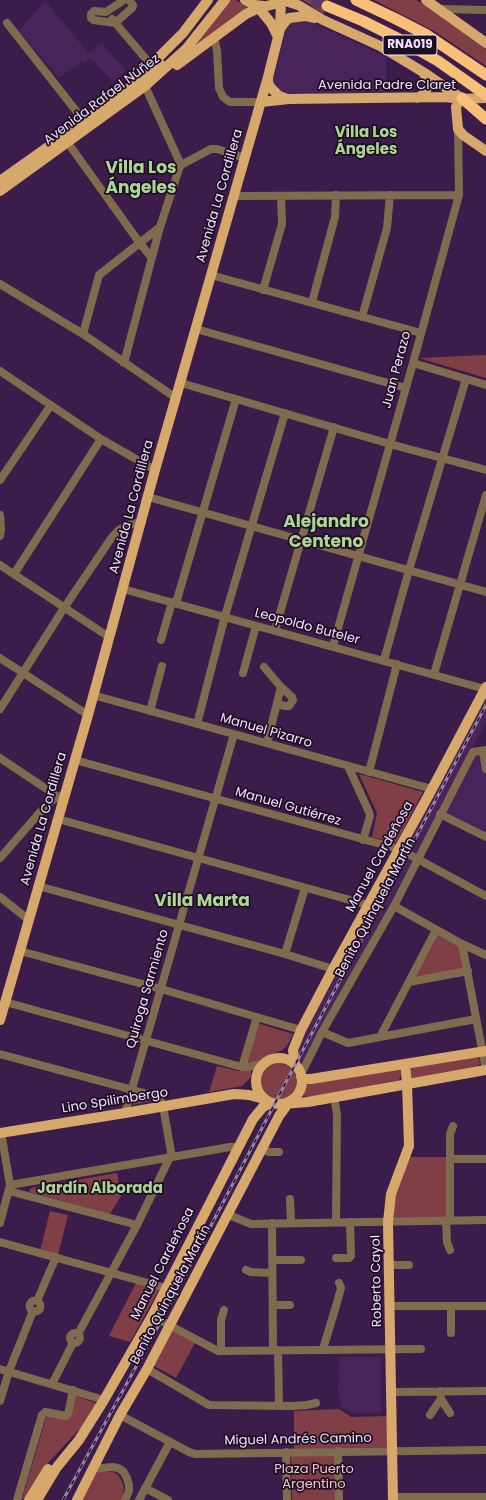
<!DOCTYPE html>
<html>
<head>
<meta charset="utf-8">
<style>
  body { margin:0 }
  canvas { display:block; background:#3c1c4b }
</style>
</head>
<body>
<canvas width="486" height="1500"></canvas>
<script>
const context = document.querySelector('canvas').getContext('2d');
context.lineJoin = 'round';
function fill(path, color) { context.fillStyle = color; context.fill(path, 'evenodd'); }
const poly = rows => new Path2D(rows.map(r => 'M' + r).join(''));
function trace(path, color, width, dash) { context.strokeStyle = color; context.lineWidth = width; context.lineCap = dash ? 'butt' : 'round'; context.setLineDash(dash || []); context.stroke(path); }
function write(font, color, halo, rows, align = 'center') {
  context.font = font + ' Poppins,sans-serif'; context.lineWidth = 3.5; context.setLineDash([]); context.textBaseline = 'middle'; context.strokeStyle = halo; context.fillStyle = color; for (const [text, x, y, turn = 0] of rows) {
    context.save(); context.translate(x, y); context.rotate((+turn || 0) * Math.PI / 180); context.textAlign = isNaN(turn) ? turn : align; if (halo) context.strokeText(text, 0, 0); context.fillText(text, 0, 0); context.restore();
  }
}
const built = poly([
  [45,0,88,53,102,43,126,71,113,82,90,58,84,64,81,62,59,78,19,31],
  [299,20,311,22,386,57,386,92,285,95,271,82,284,26,288,22],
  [486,693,486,722,416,856,403,850],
  [481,753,486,779,486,836,444,813,474,754],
  [401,855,413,861,300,1068,295,1050],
  [339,1357,381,1357,381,1413,353,1413,341,1407,338,1390]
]);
const green = poly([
  [228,0,236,0,248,8,177,62],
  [303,0,328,0,323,14],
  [374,0,416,0,432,9,486,49,486,66,434,31],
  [486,355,486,378,419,358],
  [359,774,423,792,396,843,372,837,377,813],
  [438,935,459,945,464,969,415,978],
  [257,1023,293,1034,288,1044,283,1050,269,1055,254,1063,245,1064],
  [478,1057,480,1063,478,1067,413,1079,411,1077,410,1070,412,1067],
  '259 1082a19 19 0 1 1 38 0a19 19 0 1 1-38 0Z',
  [217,1066,238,1071,251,1070,251,1077,242,1086,209,1092],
  [399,1070,401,1074,399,1080,311,1098,304,1096,302,1091,308,1083],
  [134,1093,154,1100,133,1105],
  [407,1157,447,1157,448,1218,394,1218,394,1195],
  [117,1173,121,1196,110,1214,29,1192,31,1188],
  [50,1211,68,1215,58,1255,40,1251],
  [136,1283,159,1290,130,1342,109,1336],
  [172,1331,195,1343,176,1378,154,1366],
  [74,1395,98,1404,86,1422,47,1464,25,1499,22,1499,47,1415,65,1419],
  [339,1409,351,1417,389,1416,389,1447,294,1449,294,1411],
  [291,1456,336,1456,337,1500,292,1500],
  [100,1472,113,1472,118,1475,122,1481,124,1488,122,1500,81,1500,93,1474]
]);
const highwayTunnel = poly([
  [312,0,327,6]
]);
const minor = poly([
  [124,0,106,12,94,11,91,14,91,18,93,20,115,23,132,8,133,5,129,0],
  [440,9,486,10],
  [112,19,151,65],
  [7,23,84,121],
  [214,37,217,51,219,88,223,97,230,102,261,102],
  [145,86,181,165],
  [68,143,139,242,151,257],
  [234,196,459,195],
  [211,275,421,333],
  [0,284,83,334,176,398],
  [263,290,282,224,281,196],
  [312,302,335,217,336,195],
  [362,317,387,228,390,195],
  [196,329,406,388],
  [83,334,99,275,160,227],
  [124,363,160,227,179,169,181,165,211,149,217,149,245,158],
  [413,363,486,385],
  [0,371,101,439,155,470],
  [181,383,390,444,486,470],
  [0,480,51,405],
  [148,497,486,592],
  [0,515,1,529,0,536],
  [0,565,109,637],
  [14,574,101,439],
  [123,589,485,689],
  [176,603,236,399],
  [275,630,334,427],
  [161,640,172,602],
  [333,646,413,363,459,195,458,129],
  [0,658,88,715],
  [384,660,409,570,466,379],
  [264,667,281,687,267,743],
  [243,673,256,626],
  [434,674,486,495],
  [93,695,432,789],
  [277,704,285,706,289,706,293,700,292,697,281,687],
  [0,709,64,608,112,537,119,530,128,525,142,522],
  [150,711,162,666],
  [197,724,225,616,285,413],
  [483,751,486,769],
  [0,758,54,794,60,800],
  [75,760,399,849,486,896],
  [348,766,369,812,370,816,363,840],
  [369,772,397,664],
  [440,814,486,837],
  [58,819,368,905],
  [0,858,49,802,65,794],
  [38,886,285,954,333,969],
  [0,897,29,920],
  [394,906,462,944,486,955],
  [462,944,486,1070],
  [20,951,161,989,301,1030],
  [285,954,305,888],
  [409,982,468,971],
  [5,1002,242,1067,249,1067,264,1063],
  [322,1032,348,1043,476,1019],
  [380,1037,436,930],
  [0,1054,159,1097,163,1106,171,1152,170,1157,137,1225,78,1334],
  [242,1067,257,1017],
  [301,1074,322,1032,394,906,473,752,486,750],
  [334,1096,337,1115,336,1222],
  [125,1113,234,734],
  [262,1150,270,1152,279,1152],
  [451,1159,486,1159],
  [10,1185,230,1147,238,1147],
  [9,1191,137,1225],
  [290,1199,291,1222],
  [229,1215,251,1224,486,1220],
  [446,1221,447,1242,450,1250],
  [450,1221,450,1134,453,1126],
  [0,1223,10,1185,1,1132],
  [272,1223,273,1350],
  [0,1242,166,1288],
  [336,1258,349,1258,351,1256,350,1222],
  [272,1260,301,1260],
  [389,1265,409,1265],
  [246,1270,251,1272,272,1273],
  '29.5 1306a5.5 5.5 0 1 1 11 0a5.5 5.5 0 1 1-11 0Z',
  [37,1301,56,1257],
  [273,1305,290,1305],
  [390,1306,486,1306],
  [451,1306,451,1333],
  [152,1316,218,1351,421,1349],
  '70 1338a5 5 0 1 1 10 0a5 5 0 1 1-10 0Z',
  [323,1349,336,1306,341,1288,339,1283],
  [278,1350,279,1406],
  [221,1351,221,1320,224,1310],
  [0,1369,104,1400],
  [147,1369,209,1405,293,1406,307,1405,316,1403],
  [52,1384,73,1343],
  [392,1392,486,1391],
  [441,1399,450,1413],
  [0,1401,9,1371,33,1311],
  [120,1415,189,1452,195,1454,486,1450],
  [430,1415,441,1399,440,1391],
  [338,1451,339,1500],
  [286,1452,287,1500],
  [93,1469,112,1467,118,1468,123,1471,127,1478,129,1485,129,1491,125,1500],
  [145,1488,168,1500],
  [393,1497,486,1497],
  [17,1500,42,1415,45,1412,66,1416,68,1414,73,1390],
  [139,1500,170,1442]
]);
const major = poly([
  [245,0,254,5,263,6],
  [282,0,298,5,323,20,380,46,423,72,461,98],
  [426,0,486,43],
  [257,6,271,23,278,37],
  [280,29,284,23,289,18,306,16,315,18],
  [177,65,246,14,259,8,275,4,282,0],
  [150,66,183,33,208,0],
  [268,77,268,83,271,88,279,96,287,99],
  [417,98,424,94,428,86,427,79,423,72],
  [460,99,456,107,458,129,463,135,486,151],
  [261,102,289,99,446,97,460,99,486,98],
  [0,181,117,98,160,64],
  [0,191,145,86,186,49,225,0],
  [0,1020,88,715,155,470,268,77,280,29,281,1],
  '256 1081a23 23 0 1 1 46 0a23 23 0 1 1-46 0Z',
  [295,1065,293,1050,301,1030,333,969,432,789,486,687],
  [301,1077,305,1079,311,1079,486,1051],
  [283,1104,308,1102,486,1070],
  [0,1133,125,1113,234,1094,249,1095,264,1099],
  [29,1500,48,1469],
  [37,1500,57,1467,79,1440,104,1400,152,1316,253,1119,263,1107,271,1103],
  [77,1500,120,1415,147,1369,279,1116,289,1102],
  [393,1500,388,1222,391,1194,409,1146,407,1083,405,1064]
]);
const highway = poly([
  [356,0,394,18,427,35,486,75],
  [327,6,363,21,399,39,438,61,486,95],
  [462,98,486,119]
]);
const rail = poly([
  [63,1500,161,1321,295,1065,486,705]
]);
const shields = [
  [410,45,54]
];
const shieldNames = [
  ["RNA019",410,45]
];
const streetNames = [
  ["Avenida Padre Claret",387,86],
  ["Avenida Rafael Núñez",102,100,-37],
  ["Avenida La Cordillera",220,196,-74],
  ["Juan Perazo",397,370,-75],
  ["Avenida La Cordillera",132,507,-75],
  ["Leopoldo Buteler",307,627,15],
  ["Manuel Pizarro",266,731,16],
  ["Manuel Gutiérrez",288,807,16],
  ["Avenida La Cordillera",44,819,-74],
  ["Manuel Cardeñosa",380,857,-61],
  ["Benito Quinquela Martín",376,908,-62],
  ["Quiroga Sarmiento",148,989,-74],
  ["Lino Spilimbergo",115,1101,-9],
  ["Manuel Cardeñosa",163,1264,-63],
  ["Roberto Cayol",377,1281,-91],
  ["Benito Quinquela Martín",171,1295,-62],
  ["Miguel Andrés Camino",298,1440,-1]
];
const parkNames = [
  ["Plaza Puerto",314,1470],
  ["Argentino",314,1485]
];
const quarterNames = [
  ["Villa Los",366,133],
  ["Ángeles",366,150],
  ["Jardín Alborada",100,1189]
];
const districtNames = [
  ["Villa Los",141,169],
  ["Ángeles",141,189],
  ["Alejandro",326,523],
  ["Centeno",326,543],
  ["Villa Marta",202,902]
];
fill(built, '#482459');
fill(green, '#803f47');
trace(highwayTunnel, '#573966', 11, [11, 5.5]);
trace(minor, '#816b4e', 8);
trace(major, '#d6a86b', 10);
trace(highway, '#f7c076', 11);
trace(rail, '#9b82a8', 3);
trace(rail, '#1c0e23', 1.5, [4.5]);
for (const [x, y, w] of shields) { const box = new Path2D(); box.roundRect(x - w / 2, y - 10, w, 20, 3); context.fillStyle = '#1c0e23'; context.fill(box); trace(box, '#f3e0fe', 1); }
write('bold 12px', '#f3e0fe', null, shieldNames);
write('13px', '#f3e0fe', '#1c0e23', streetNames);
write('13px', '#f4c3c7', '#1c0e23', parkNames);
write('bold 15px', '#aed693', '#1c0e23', quarterNames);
write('bold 17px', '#aed693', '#1c0e23', districtNames);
</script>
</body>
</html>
